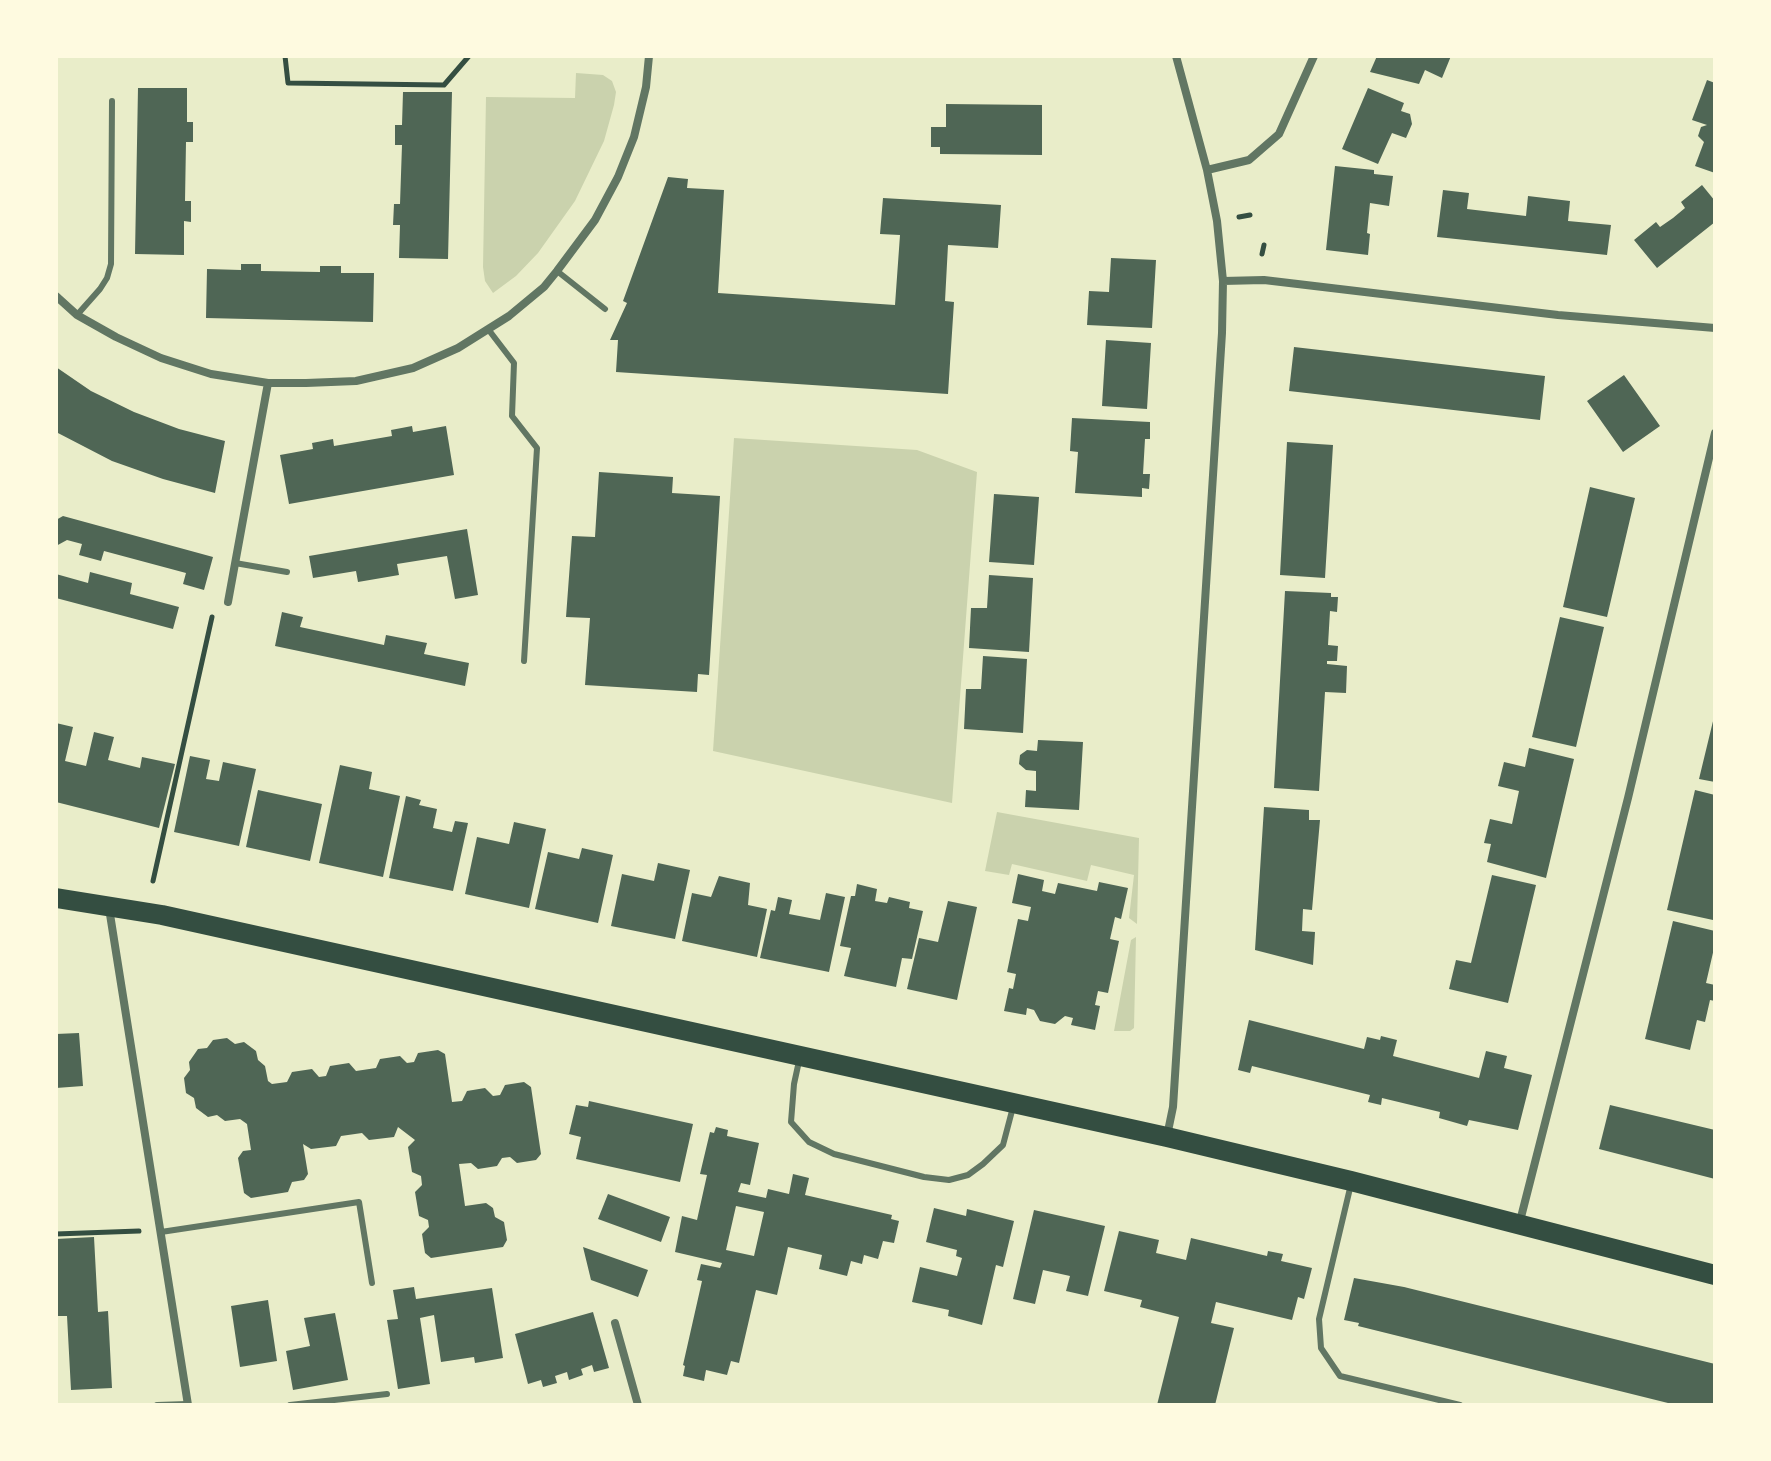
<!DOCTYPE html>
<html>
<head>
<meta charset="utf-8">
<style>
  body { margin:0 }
  #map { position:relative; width:1771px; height:1461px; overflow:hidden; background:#e9edc9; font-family:Rubik,sans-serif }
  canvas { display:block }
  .frame { position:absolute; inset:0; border:58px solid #fefae0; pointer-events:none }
</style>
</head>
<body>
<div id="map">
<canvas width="1771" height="1461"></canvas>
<div class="frame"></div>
</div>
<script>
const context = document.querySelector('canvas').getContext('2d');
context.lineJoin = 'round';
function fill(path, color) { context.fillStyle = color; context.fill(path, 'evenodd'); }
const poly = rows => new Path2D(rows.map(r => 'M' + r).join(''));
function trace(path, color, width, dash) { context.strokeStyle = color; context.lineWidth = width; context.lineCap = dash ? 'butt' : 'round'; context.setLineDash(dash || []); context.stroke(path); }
const green = poly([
  [576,73,603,75,612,81,616,92,614,105,604,141,575,201,538,253,516,276,493,293,485,281,483,267,486,97,575,98],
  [734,438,917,450,977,472,952,803,713,751],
  [997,812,1139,838,1137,924,1129,918,1134,875,1091,865,1087,881,1012,864,1009,875,985,871],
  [1136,937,1134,1028,1130,1031,1114,1031,1131,940]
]);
const building = poly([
  [1377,56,1451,56,1442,78,1425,70,1419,84,1370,72],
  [1707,80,1715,83,1715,173,1695,166,1704,142,1698,136,1701,127,1707,125,1692,120],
  [138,88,187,88,187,122,193,122,193,142,186,142,185,201,191,201,191,222,184,221,184,255,135,254],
  [1368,88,1404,103,1401,111,1410,114,1412,124,1406,138,1392,133,1378,164,1342,149],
  [403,92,452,92,448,259,399,258,400,225,393,225,394,204,400,204,402,145,395,145,395,125,402,125],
  [946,104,1042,105,1042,155,940,154,940,147,931,147,931,127,946,127],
  [1335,166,1374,170,1374,174,1393,176,1389,206,1370,203,1367,233,1370,234,1368,255,1326,250],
  [668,177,688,179,687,188,724,190,718,293,895,305,900,235,880,234,883,198,1001,205,998,248,948,245,945,301,954,302,948,394,616,372,618,340,610,340,627,303,623,301],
  [1702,185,1715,201,1715,222,1657,268,1634,240,1656,222,1660,227,1673,218,1685,208,1681,202],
  [1443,190,1469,193,1467,209,1526,216,1528,196,1570,201,1568,221,1611,225,1607,255,1437,237],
  [1111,258,1156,260,1152,328,1087,325,1089,291,1109,292],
  [241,264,261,264,261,271,320,272,320,266,341,266,341,273,374,273,373,322,206,318,207,269,241,270],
  [1106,340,1151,343,1147,409,1102,406],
  [1294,347,1545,376,1540,420,1289,391],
  [56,367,91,391,134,412,179,429,225,441,215,493,163,479,112,461,56,432],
  [1624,375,1660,426,1623,452,1587,401],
  [1072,418,1150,422,1150,439,1145,439,1143,474,1150,474,1149,489,1142,488,1142,497,1075,493,1078,452,1070,451],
  [412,426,413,432,446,426,454,475,289,504,280,455,313,449,312,443,333,439,334,446,392,436,391,430],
  [1287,442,1333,445,1325,578,1280,575],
  [599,472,673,477,672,493,720,496,709,675,698,674,697,692,585,685,590,618,566,617,572,536,595,537],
  [1590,487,1635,498,1607,617,1563,607],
  [994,494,1039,497,1034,565,989,562],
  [63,516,213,557,204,590,183,584,186,573,104,551,101,561,79,555,82,544,67,540,56,546,56,520],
  [467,529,478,595,455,599,447,556,397,564,399,575,358,582,356,571,313,578,309,556],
  [90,572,132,583,130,594,179,607,173,629,56,598,56,574,88,583],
  [989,575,1033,578,1029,652,969,648,971,608,987,608],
  [1285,591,1331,593,1331,597,1338,597,1337,612,1330,611,1328,645,1338,646,1337,661,1327,661,1327,664,1347,666,1346,693,1325,692,1319,791,1274,788],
  [282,612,303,617,300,627,384,645,386,635,427,643,424,654,469,663,465,686,275,646],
  [1560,617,1604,627,1576,747,1532,737],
  [983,656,1027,659,1023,733,964,729,966,689,981,689],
  [1714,717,1715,717,1715,782,1699,779],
  [56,723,73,727,65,761,86,766,94,732,114,737,108,760,140,768,142,757,175,764,159,828,56,802],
  [1038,740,1083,742,1079,810,1025,807,1026,790,1036,791,1036,771,1026,770,1019,764,1020,755,1027,750,1037,751],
  [1529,748,1574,759,1546,878,1487,862,1491,844,1484,843,1490,819,1512,824,1519,791,1498,786,1504,762,1525,767],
  [190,756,210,760,206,779,219,781,223,762,256,769,239,846,174,832],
  [340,765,372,772,369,789,400,796,383,877,319,863],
  [258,790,322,804,310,861,246,847],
  [1695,790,1715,795,1715,911,1713,920,1667,910],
  [406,796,421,800,419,805,437,809,433,828,452,832,455,821,468,823,453,891,389,878],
  [1264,807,1309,810,1309,820,1320,820,1312,910,1303,909,1302,931,1315,932,1313,965,1255,950],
  [514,822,546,829,529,908,465,894,477,837,509,844],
  [582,848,613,855,598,923,535,909,548,852,579,859],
  [658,863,690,870,675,939,611,926,622,874,654,881],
  [1018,874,1044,880,1042,891,1055,894,1058,883,1097,891,1099,882,1128,888,1121,919,1115,917,1110,939,1119,941,1108,993,1098,991,1095,1005,1100,1006,1095,1030,1071,1025,1073,1018,1065,1016,1055,1024,1040,1021,1034,1010,1027,1008,1026,1015,1004,1011,1009,988,1013,989,1016,974,1007,972,1018,919,1028,921,1031,907,1012,903],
  [1492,875,1536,885,1508,1003,1449,989,1456,960,1471,963],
  [719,876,750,883,748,905,767,909,757,957,682,941,692,893,711,897],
  [857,884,877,889,875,901,887,903,889,897,910,902,909,908,923,911,912,959,902,958,896,987,844,976,851,948,840,946,851,896,855,896],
  [826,893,845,897,829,972,760,958,771,910,775,911,778,897,792,900,789,914,820,920],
  [948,901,977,907,957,1000,907,989,919,938,938,942],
  [1673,921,1715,931,1715,944,1706,983,1715,985,1715,1001,1710,1000,1705,1022,1697,1020,1690,1050,1645,1039],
  [1249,1020,1364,1049,1367,1037,1380,1040,1381,1036,1397,1040,1393,1056,1479,1078,1486,1051,1507,1056,1504,1068,1532,1075,1518,1130,1469,1120,1467,1126,1439,1118,1440,1112,1382,1098,1381,1105,1368,1102,1370,1095,1252,1066,1250,1073,1238,1070],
  [79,1033,83,1086,56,1088,56,1034],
  [227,1038,235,1044,244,1042,256,1051,258,1060,265,1066,268,1081,272,1084,287,1082,292,1072,312,1069,319,1077,326,1076,330,1066,349,1063,356,1071,376,1068,380,1059,400,1056,407,1063,414,1062,418,1053,438,1050,445,1054,452,1102,462,1101,467,1091,485,1088,493,1096,500,1095,505,1085,524,1082,531,1087,541,1154,536,1160,517,1163,510,1157,502,1158,497,1166,478,1169,471,1163,459,1164,465,1206,486,1203,493,1208,495,1217,504,1222,507,1240,503,1247,431,1258,425,1253,422,1234,429,1227,428,1220,419,1216,415,1192,422,1185,421,1176,412,1172,408,1147,415,1140,398,1127,394,1137,369,1140,362,1133,341,1136,336,1146,311,1149,303,1144,308,1174,304,1180,292,1182,288,1192,251,1198,244,1193,238,1158,243,1151,251,1150,247,1124,240,1119,225,1121,217,1115,208,1117,196,1108,194,1098,186,1093,184,1078,190,1070,189,1062,198,1049,207,1048,213,1040],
  [589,1101,693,1124,680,1182,576,1159,581,1137,569,1134,576,1105,588,1107],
  [1610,1105,1715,1130,1715,1179,1599,1149],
  [716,1127,728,1130,727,1136,759,1143,750,1185,741,1183,738,1192,766,1198,768,1189,789,1194,793,1174,809,1178,805,1195,892,1215,891,1219,899,1221,894,1243,883,1241,878,1259,864,1255,862,1264,851,1261,847,1276,819,1269,822,1255,788,1247,777,1295,756,1290,739,1363,731,1361,727,1375,706,1370,704,1381,683,1376,685,1366,683,1365,702,1281,697,1280,701,1264,720,1268,722,1263,675,1252,682,1216,697,1220,707,1175,700,1174,710,1132,714,1133],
  [736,1206,764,1212,754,1256,726,1250],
  [608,1194,670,1217,661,1242,598,1219],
  [934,1208,966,1216,967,1209,1014,1221,1003,1267,996,1265,982,1325,948,1316,949,1310,912,1302,920,1267,957,1276,962,1258,956,1256,957,1250,926,1242],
  [1034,1210,1105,1226,1088,1296,1066,1291,1070,1276,1043,1270,1035,1304,1013,1299],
  [1119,1231,1159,1240,1156,1253,1186,1260,1191,1238,1267,1256,1268,1251,1283,1254,1281,1261,1312,1268,1304,1299,1298,1297,1292,1320,1216,1302,1211,1323,1234,1328,1215,1405,1157,1405,1179,1317,1140,1307,1142,1300,1104,1291],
  [94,1237,98,1312,108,1311,112,1388,71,1390,67,1316,58,1316,56,1239],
  [583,1247,648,1270,638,1297,591,1280],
  [1354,1278,1404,1287,1715,1364,1715,1405,1676,1405,1358,1326,1359,1323,1344,1320],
  [414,1287,416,1299,492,1288,503,1358,475,1363,474,1357,441,1362,434,1315,420,1318,430,1384,398,1389,387,1320,398,1319,393,1290],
  [268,1300,277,1361,240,1367,231,1306],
  [593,1312,609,1368,594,1372,592,1365,581,1369,583,1375,569,1380,567,1372,555,1376,557,1383,543,1387,541,1380,528,1384,515,1334],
  [335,1313,348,1380,293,1390,286,1351,310,1346,304,1318]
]);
const path = poly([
  [285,56,288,83,444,85,469,56],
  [1239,217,1250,215],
  [1262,254,1264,245],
  [153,881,212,617],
  [56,1234,139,1231]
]);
const service = poly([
  [557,271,605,309],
  [77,315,100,289,107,278,111,264,112,101],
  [488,329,514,363,512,416,537,448,524,661],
  [235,563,287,572],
  [799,1061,794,1084,791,1122,809,1142,834,1154,924,1177,949,1180,968,1175,983,1164,1003,1145,1013,1107],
  [1351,1184,1319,1319,1321,1348,1340,1376,1460,1405],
  [161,1232,359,1202,372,1283],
  [157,1405,187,1404],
  [290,1405,387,1394]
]);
const minor = poly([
  [1207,170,1249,160,1279,134,1314,56],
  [1223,281,1264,280,1558,315,1715,328],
  [56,296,77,315,116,337,161,358,211,374,268,383,306,383,356,381,413,368,458,348,509,316,544,287,557,271,595,220,618,177,634,137,646,87,649,56],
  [228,602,268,383],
  [109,908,188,1405],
  [1167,1136,1173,1107,1222,333,1223,281,1217,221,1207,170,1176,56],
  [1519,1225,1628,798,1715,433],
  [615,1323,638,1405]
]);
const primary = poly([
  [56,898,162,915,1167,1137,1351,1181,1715,1275]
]);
fill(green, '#cad2ad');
fill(building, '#4f6655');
trace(path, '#344e41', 5);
trace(service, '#617663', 6);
trace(minor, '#617663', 8);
trace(primary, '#344e41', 20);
</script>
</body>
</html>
